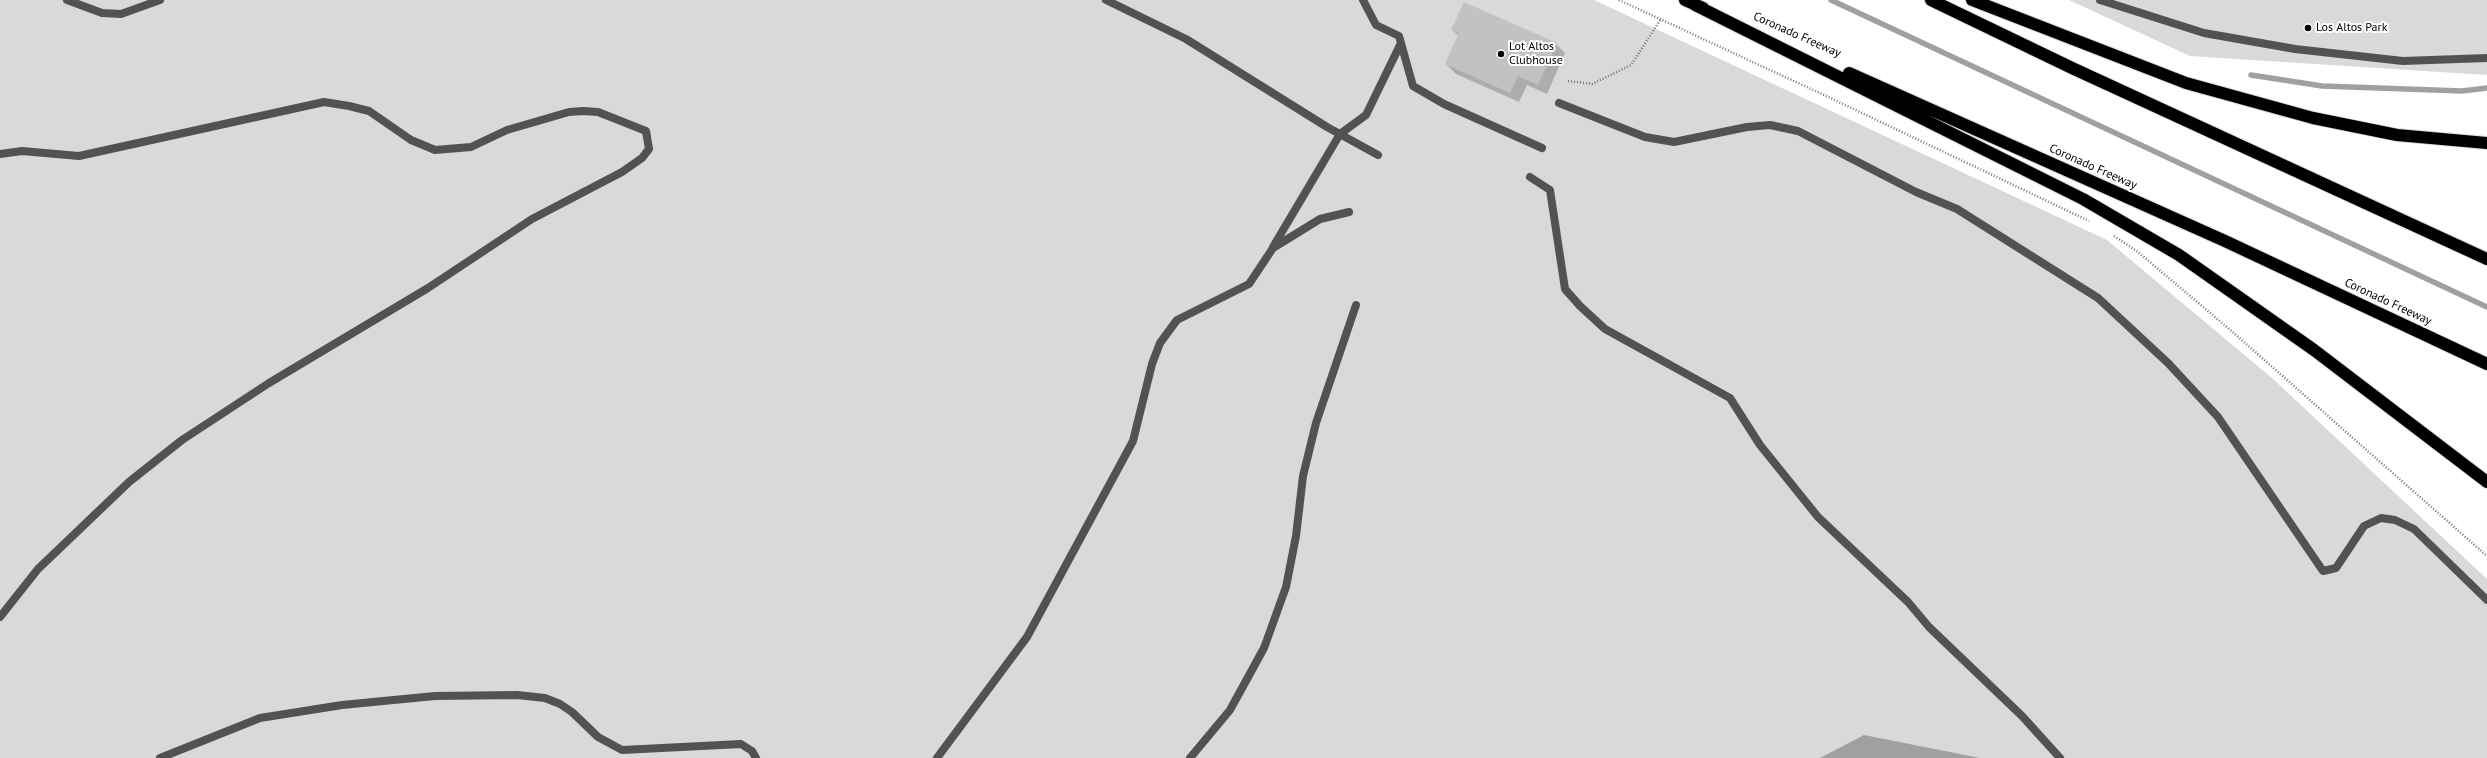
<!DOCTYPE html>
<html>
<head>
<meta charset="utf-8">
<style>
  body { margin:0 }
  canvas { display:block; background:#fff }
</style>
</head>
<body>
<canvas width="2487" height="758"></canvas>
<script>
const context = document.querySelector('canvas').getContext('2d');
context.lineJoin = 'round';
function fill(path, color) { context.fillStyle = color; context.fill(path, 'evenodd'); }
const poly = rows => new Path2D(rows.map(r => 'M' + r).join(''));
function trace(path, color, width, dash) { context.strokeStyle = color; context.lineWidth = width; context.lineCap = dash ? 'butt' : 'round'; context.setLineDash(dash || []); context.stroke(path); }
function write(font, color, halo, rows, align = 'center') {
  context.font = font + ' "PT Sans",sans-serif'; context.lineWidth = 4; context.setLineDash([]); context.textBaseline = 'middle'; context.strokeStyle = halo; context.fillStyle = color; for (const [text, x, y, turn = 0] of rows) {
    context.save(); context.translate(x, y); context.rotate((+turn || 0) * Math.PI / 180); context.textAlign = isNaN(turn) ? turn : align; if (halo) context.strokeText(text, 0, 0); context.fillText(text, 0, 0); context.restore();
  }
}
const green = poly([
  [0,0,1594,0,2107,240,2272,378,2487,579,2487,758,0,758],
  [2069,0,2487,0,2487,75,2190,56]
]);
const water = poly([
  [1864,735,1980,758,1820,758]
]);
const shadow = poly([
  [1452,30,1556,44,1565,53,1547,94,1527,85,1519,102,1456,74,1446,64,1459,36]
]);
const stream = poly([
  [1831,0,2487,307],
  [2251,75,2322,86,2462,91,2487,88]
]);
const building = poly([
  [1464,2,1557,43,1538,85,1518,76,1510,93,1445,64,1459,33,1451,30]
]);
const path = poly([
  [1619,0,1824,95,2089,221],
  [1568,81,1592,84,1631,65,1661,19],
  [2114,236,2138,252,2228,328,2487,556]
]);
const lane = poly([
  [67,0,102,13,121,14,160,0],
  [1106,0,1186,39,1327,127,1378,155],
  [1363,0,1376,25,1399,36,1413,86,1444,104,1542,148],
  [2100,0,2204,33,2295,49,2403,61,2487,58],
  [1559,103,1645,137,1674,142,1747,127,1770,125,1798,131,1916,192,1957,209,2098,298,2168,363,2218,417,2323,571,2336,568,2364,526,2381,518,2395,520,2414,529,2487,600],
  [0,154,22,151,79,156,324,102,349,106,369,111,411,140,435,150,471,147,507,130,569,112,583,111,598,112,646,131,649,149,642,158,622,172,532,219,428,288,269,383,182,440,129,482,60,548,38,569,0,617],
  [1530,177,1550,190,1565,289,1580,306,1605,329,1730,398,1760,445,1818,517,1908,602,1929,627,2022,716,2060,758],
  [1273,247,1340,134,1366,115,1401,43],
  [160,758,260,718,342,705,435,696,517,695,545,698,560,704,572,712,598,737,622,750,741,744,752,751,756,758],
  [937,758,1027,637,1133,441,1152,364,1160,343,1177,320,1249,284,1273,248,1320,219,1349,212],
  [1190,758,1230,710,1264,648,1286,587,1296,536,1303,476,1316,423,1356,305]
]);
const highway = poly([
  [1685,0,1703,8],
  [1931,0,2072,68,2487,259],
  [1972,0,2186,83,2313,118,2397,135,2487,143],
  [1695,5,2083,199,2179,255,2314,350,2487,482],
  [1849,73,2225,241,2487,364]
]);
const markers = [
  [2308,28,4,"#000"],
  [1501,54,4,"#000"]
];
const poiNames = [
  ["Los Altos Park",2316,28],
  ["Lot Altos",1509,47],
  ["Clubhouse",1509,61]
];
const streetNames = [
  ["Coronado Freeway",1797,35,24],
  ["Coronado Freeway",2093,167,24],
  ["Coronado Freeway",2388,302,25]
];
fill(green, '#d9d9d9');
fill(water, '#a0a0a0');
fill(shadow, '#0003');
trace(stream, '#a0a0a0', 5.5);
fill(building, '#c2c2c2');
trace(highway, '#dbdbdb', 14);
trace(path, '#747474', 2.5, [1, 2]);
trace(lane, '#525252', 8);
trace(highway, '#000', 12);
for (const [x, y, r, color] of markers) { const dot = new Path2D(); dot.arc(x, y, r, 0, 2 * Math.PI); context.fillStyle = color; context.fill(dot); trace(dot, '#fff', 1.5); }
write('12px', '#000', '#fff', poiNames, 'left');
write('12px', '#000', '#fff', streetNames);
</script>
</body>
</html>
